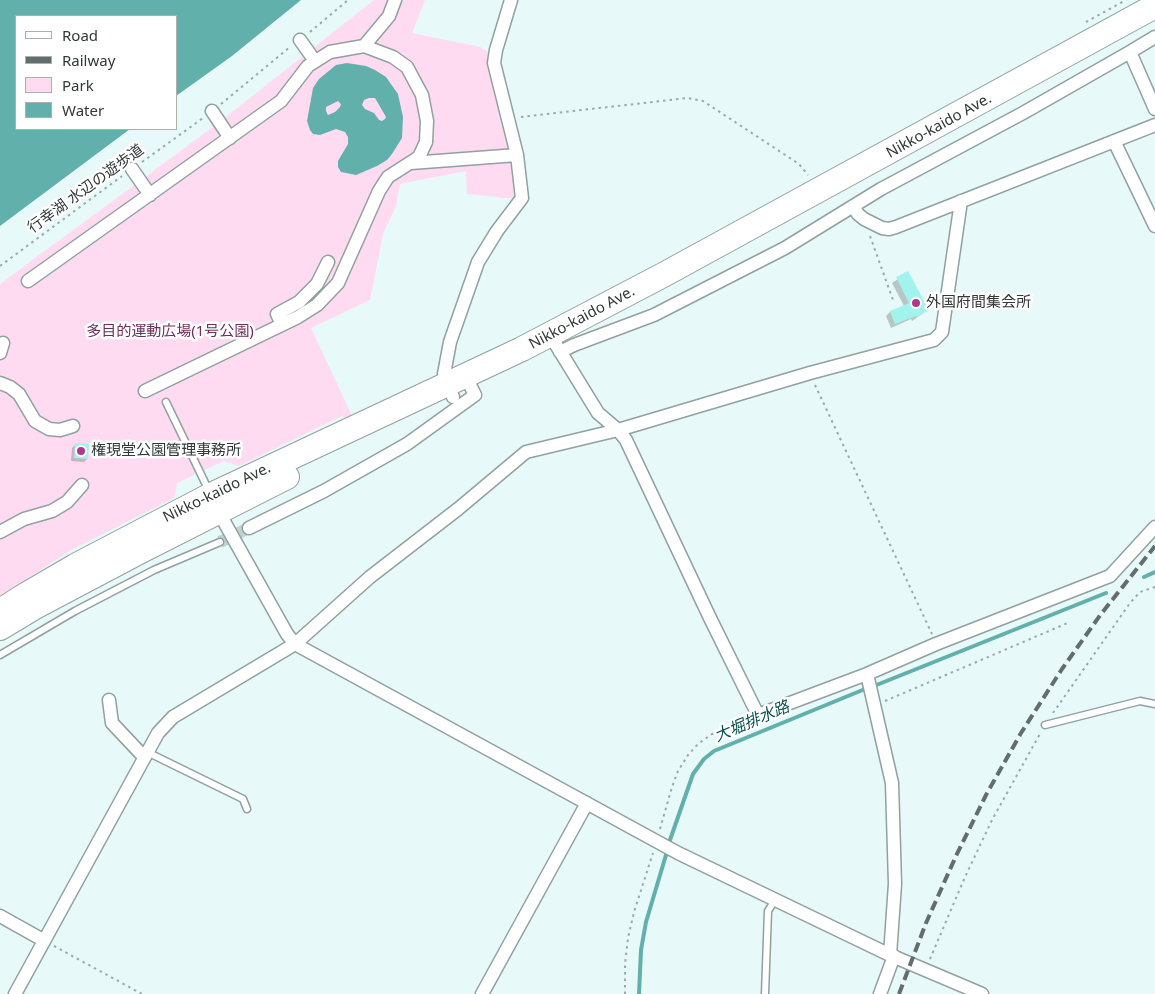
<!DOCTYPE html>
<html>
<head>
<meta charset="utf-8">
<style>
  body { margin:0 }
  #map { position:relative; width:1155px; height:994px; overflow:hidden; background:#e7f9f8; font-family:"Noto Sans",sans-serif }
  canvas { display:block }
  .legend { position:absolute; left:15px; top:15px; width:162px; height:115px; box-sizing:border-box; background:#fff; border:1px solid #adafaf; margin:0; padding:6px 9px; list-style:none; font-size:15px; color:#313837 }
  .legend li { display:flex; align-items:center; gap:10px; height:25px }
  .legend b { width:25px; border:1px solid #adafaf }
</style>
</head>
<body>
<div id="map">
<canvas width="1155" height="994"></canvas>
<ul class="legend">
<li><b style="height:6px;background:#fff"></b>Road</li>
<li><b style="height:6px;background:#636d6c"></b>Railway</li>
<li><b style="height:14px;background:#ffdbf1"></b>Park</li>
<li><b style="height:14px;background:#62b0ac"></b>Water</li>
</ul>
</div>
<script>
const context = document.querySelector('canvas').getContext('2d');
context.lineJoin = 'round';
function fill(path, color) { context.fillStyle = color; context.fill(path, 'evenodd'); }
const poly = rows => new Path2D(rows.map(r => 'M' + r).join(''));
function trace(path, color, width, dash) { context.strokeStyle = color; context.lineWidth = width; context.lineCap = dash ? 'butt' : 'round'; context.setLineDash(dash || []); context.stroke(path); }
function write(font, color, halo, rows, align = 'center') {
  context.font = font + ' "Noto Sans","Noto Sans JP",sans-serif'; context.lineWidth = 5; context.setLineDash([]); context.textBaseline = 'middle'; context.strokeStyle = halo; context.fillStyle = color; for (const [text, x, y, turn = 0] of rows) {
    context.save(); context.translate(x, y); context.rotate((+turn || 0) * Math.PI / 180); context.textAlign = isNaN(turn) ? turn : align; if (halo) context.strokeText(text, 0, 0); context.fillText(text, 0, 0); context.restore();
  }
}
const green = poly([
  [374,0,425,0,412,33,480,47,488,52,512,150,518,194,516,199,467,194,466,171,400,184,396,206,383,234,370,300,311,328,352,416,347,420,342,416,239,466,224,461,177,483,174,498,73,549,0,596,0,284,217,124]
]);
const water = poly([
  [0,0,301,0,232,56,176,96,176,16,16,16,16,129,130,129,0,226],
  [347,63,366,66,375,70,386,77,398,94,403,117,402,138,392,154,387,160,377,166,356,175,341,172,338,167,338,161,348,144,348,137,345,132,336,129,320,135,313,134,310,130,307,121,313,88,319,79,336,65],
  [369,98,375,98,386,117,385,119,382,121,379,120,374,113,365,109,362,105,364,100],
  [338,101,341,104,340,107,335,112,328,115,326,111,326,107]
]);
const shadow = poly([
  [908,272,928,310,912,321,911,319,891,328,886,316,890,312,904,306,892,283],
  [75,445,87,459,84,462,71,461,72,448]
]);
const stream = poly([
  [1144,577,1155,572],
  [874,686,1106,593],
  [670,840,693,774,704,759,714,751,865,689],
  [639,994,641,950,646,922,666,855]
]);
const building = poly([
  [908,271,929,310,917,317,916,316,895,324,890,311,909,303,896,277],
  [75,443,89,444,88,459,74,458]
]);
const streetTunnel = poly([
  [220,542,249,528]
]);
const path = poly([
  [1086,22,1126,0],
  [310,32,348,0],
  [221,104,290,47],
  [521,117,687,98,703,101,799,164,808,175],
  [142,162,203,118],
  [870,236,893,300],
  [0,266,122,176],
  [815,385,932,634],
  [885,701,1070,622],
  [1053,713,1130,603,1140,592,1155,587],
  [660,829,672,787,678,771,688,755,698,744,712,734,748,719],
  [54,946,142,994],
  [930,959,965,877,992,820,1041,732],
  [625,994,625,964,628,938,634,912,653,853]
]);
const lane = poly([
  [166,402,209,491],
  [0,655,75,611,154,570,220,542],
  [1045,725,1140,701,1155,704],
  [147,752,243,799,247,809],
  [765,994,768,911,775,900]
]);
const street = poly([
  [1155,37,1130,52,1155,109],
  [300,40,315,61],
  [364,46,389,16,395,0],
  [212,111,230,138],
  [1114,141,1155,226],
  [411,163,517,155],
  [132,169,150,195],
  [853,206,858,214,864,219,882,228,889,229,896,227,1155,125],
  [28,281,281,101,308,66,330,52,364,46,393,57,407,67,422,95,427,121,426,142,419,157,388,177,379,191,338,283,317,305,298,317,145,391],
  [282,324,277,314,299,302,317,284,328,262],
  [555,343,598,413,618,430,626,440,710,618,758,715,867,674,936,644,1110,576,1155,527],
  [560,352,574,345,654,315,785,248,881,189,1023,113,1130,52],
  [0,353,3,343],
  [0,383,10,387,19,394,35,421,49,429,60,430,73,426],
  [453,397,444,374,450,342,478,262,497,231,522,198,517,155,494,63,496,50,511,0],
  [217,509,287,634,295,644,678,853,890,955,982,994],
  [249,528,324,491,407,444,475,395,471,387],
  [0,532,24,519,52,511,67,502,82,485],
  [867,674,892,783,895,884,890,955],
  [109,700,112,723,144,757],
  [0,916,43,940],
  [15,994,158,733,173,717,295,644,370,577,458,509,526,452,618,430,810,373,934,340,942,332,961,201],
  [482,994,587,803],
  [880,994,894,956]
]);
const highway = poly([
  [0,611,27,594,75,566,211,495,522,349,665,274,1155,6],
  [0,628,35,607,141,551,287,477]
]);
const rail = poly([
  [899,994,926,923,956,856,986,795,1021,733,1062,669,1101,614,1155,546]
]);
const markers = [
  [916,303,5,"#af388e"],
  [81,451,5,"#af388e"]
];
const streetNames = [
  ["Nikko-kaido Ave.",939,126,-29],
  ["行幸湖 水辺の遊歩道",86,189,-36],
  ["Nikko-kaido Ave.",582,318,-28],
  ["Nikko-kaido Ave.",217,493,-26]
];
const poiNames = [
  ["外国府間集会所",926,303],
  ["権現堂公園管理事務所",91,451]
];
const parkNames = [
  ["多目的運動広場(1号公園)",170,332]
];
const waterNames = [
  ["大堀排水路",752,722,-23]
];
fill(green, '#ffdbf1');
fill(water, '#62b0ac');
fill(shadow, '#0003');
trace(stream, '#62b0ac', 4);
fill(building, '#a2f2ed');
trace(streetTunnel, '#c3d2d1', 12, [12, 6]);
trace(lane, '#90a19f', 9);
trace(street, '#90a19f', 15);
trace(highway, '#90a19f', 26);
trace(path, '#9ca9a8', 2, [2.5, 4]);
trace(lane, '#fff', 6);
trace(street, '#fff', 12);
trace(highway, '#fff', 24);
trace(rail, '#636d6c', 4, [10, 5]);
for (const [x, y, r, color] of markers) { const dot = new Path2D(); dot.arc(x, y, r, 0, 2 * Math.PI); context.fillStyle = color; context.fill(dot); trace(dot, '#fff', 2); }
write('15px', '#313837', '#fff', streetNames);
write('15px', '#313837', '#fff', poiNames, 'left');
write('15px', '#6f2e5b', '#fff', parkNames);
write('italic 16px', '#08514e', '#fff', waterNames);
</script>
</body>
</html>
